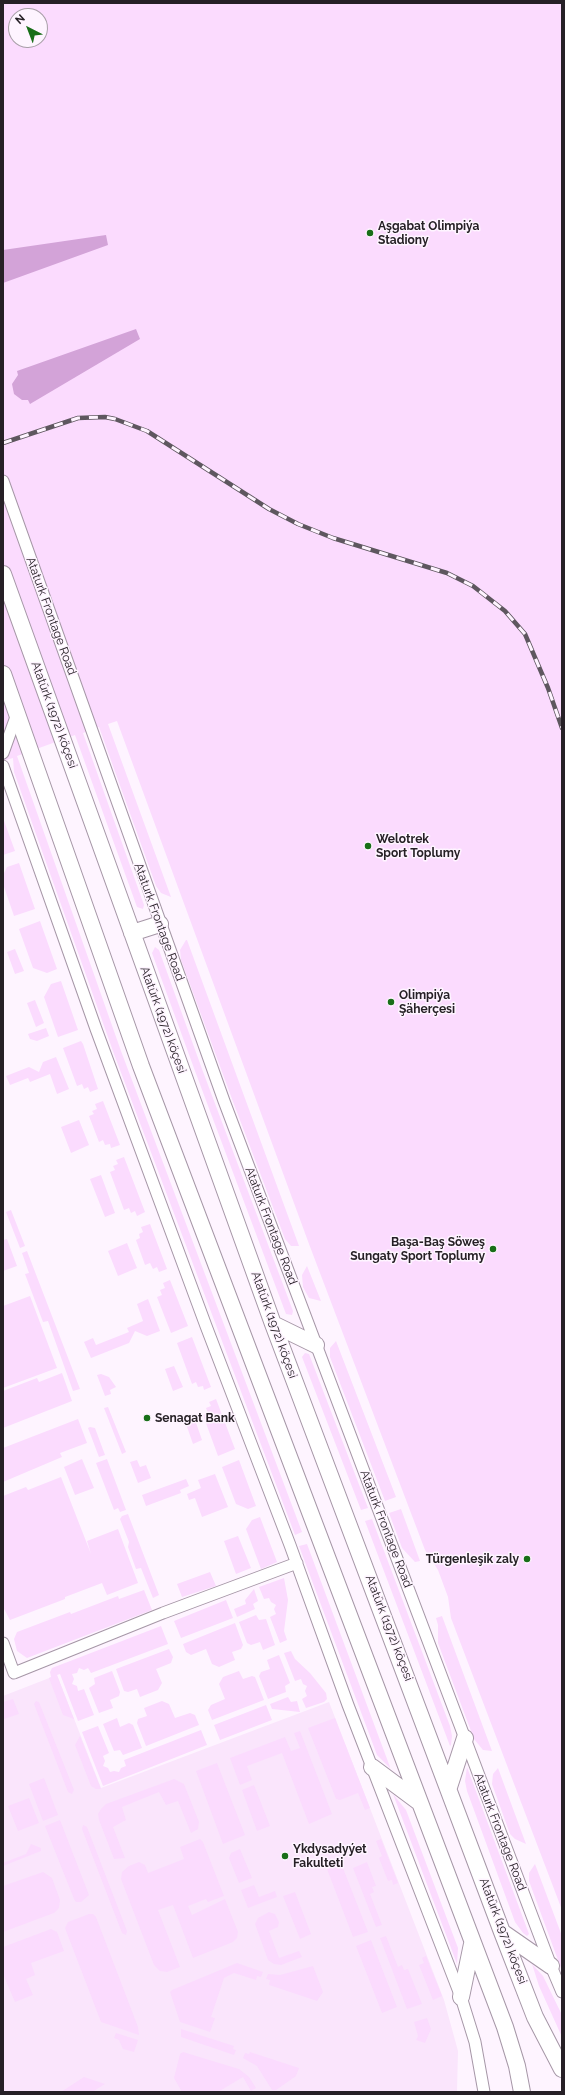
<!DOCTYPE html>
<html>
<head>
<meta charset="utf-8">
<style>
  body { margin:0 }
  #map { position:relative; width:565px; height:2095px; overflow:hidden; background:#fef4ff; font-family:Raleway,sans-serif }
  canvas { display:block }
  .frame { position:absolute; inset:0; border:4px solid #262026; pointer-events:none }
  .north { position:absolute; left:8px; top:8px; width:40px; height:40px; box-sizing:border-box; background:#fef4ff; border:1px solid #a89fa8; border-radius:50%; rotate:318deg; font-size:11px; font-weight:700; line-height:16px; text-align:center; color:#262026 }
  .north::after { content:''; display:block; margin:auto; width:14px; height:18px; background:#186e18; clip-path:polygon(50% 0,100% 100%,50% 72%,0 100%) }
</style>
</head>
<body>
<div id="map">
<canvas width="565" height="2095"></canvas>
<div class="frame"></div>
<div class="north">N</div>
</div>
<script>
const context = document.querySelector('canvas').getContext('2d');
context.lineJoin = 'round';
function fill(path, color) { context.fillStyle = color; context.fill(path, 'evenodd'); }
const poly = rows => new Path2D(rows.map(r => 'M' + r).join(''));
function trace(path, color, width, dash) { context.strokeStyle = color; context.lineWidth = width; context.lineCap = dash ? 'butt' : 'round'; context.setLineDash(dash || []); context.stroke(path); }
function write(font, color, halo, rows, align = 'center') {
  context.font = font + ' Raleway,sans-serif'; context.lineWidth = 3; context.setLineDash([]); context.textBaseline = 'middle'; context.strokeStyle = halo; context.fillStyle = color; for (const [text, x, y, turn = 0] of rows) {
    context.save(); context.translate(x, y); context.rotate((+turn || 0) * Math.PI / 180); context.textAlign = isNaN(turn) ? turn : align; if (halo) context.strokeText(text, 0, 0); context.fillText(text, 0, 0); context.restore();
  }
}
const built = poly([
  [57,1675,101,1788,329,1702,444,2000,458,2051,457,2092,3,2092,3,1696]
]);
const green = poly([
  [3,3,562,3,562,1910,451,1618,448,1597,438,1570,425,1550,309,1244,117,721,108,724,171,897,161,893,156,886,99,727,83,733,144,905,143,909,137,907,75,735,17,756,121,1051,302,1532,295,1535,114,1054,14,772,13,758,3,761],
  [16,16,40,16,40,40,16,40],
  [3,818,15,851,3,855],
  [19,863,35,909,14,916,3,884,3,875,7,867],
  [40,921,57,969,47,973,33,968,19,929],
  [186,940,187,940,299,1246,291,1246,285,1239,232,1099,181,960,180,950],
  [155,947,159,950,202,1069,293,1311,292,1315,286,1314,195,1071,152,953],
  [15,949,24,971,15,974,7,952],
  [61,981,78,1030,58,1037,44,997,51,984],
  [35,1000,44,1023,36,1027,27,1003],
  [46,1028,49,1036,37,1041,30,1039,28,1034],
  [81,1041,83,1044,98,1089,90,1092,88,1087,84,1089,82,1084,77,1086,63,1048],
  [56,1057,69,1089,57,1094,50,1074,30,1082,28,1078,10,1085,6,1076,29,1067,39,1072,43,1062],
  [103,1101,120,1145,111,1148,110,1144,105,1145,103,1140,99,1142,89,1116,94,1114,92,1111,97,1109,95,1104],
  [79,1120,89,1145,71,1153,61,1127],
  [124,1157,145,1212,137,1216,135,1211,131,1213,129,1208,124,1210,110,1172,115,1170,113,1166,118,1164,116,1160],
  [101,1175,115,1213,105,1217,90,1179],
  [11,1210,25,1246,20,1248,6,1212],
  [150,1224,167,1269,159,1272,157,1267,153,1269,150,1263,145,1265,136,1240,140,1238,139,1234,143,1232,141,1227],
  [7,1239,17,1266,3,1271,3,1240],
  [127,1243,137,1268,118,1276,108,1251],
  [27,1251,80,1389,73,1391,48,1321,43,1322,25,1274,29,1273,22,1253],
  [307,1266,321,1301,309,1298,303,1287,302,1275],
  [170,1280,188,1326,171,1333,157,1297,162,1295,160,1290,165,1288,163,1283],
  [30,1296,57,1368,3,1388,3,1306],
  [148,1299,160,1331,147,1336,135,1331,129,1343,91,1358,84,1342,93,1338,96,1345,129,1332,127,1328,143,1321,137,1304],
  [192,1337,211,1387,204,1390,203,1386,198,1387,196,1382,192,1384,177,1343],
  [336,1341,396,1497,385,1501,330,1357,330,1348],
  [305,1353,309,1354,368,1508,361,1510,302,1357],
  [174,1366,183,1387,173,1391,165,1369],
  [62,1373,72,1401,3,1428,3,1391,37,1378,39,1382],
  [101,1374,109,1377,116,1387,110,1390,111,1394,105,1396,97,1375],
  [216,1399,235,1449,218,1456,203,1415,208,1413,206,1408,211,1406,209,1402],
  [108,1407,126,1452,122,1454,104,1408],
  [194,1417,202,1440,193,1444,185,1421],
  [78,1419,87,1443,60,1453,62,1457,3,1482,3,1448],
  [90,1427,95,1428,105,1455,99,1457,88,1428],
  [82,1459,94,1488,75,1495,64,1467],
  [107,1459,126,1510,120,1512,118,1508,114,1510,96,1463],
  [137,1460,140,1467,146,1465,151,1478,138,1483,130,1462],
  [239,1460,256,1506,248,1509,236,1504,222,1467],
  [215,1474,228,1507,202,1517,195,1498,189,1500,187,1494,201,1488,198,1480],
  [61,1477,91,1554,87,1541,118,1529,138,1583,107,1595,102,1583,65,1597,65,1599,10,1620,3,1607,3,1496,26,1487,28,1490],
  [186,1479,189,1486,180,1490,181,1493,146,1506,142,1495],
  [401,1509,420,1561,415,1562,402,1548,389,1513],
  [128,1514,159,1595,153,1598,141,1568,136,1569,128,1547,129,1542,120,1519,122,1516],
  [260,1517,277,1562,261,1569,246,1529,252,1520],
  [372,1519,450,1726,452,1736,451,1745,450,1746,365,1521],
  [238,1536,251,1568,236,1574,224,1541],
  [307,1544,390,1767,390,1768,377,1755,299,1546],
  [210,1572,216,1586,182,1597,177,1584],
  [284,1578,288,1600,284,1631,287,1640,280,1643,270,1617,276,1614,274,1609,276,1605,271,1602,269,1598,264,1599,259,1587],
  [254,1589,258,1601,253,1604,255,1609,237,1617,234,1609,246,1604,245,1600],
  [144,1590,152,1610,27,1658,17,1651,14,1639,17,1632,70,1612,71,1614,118,1596,119,1599],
  [226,1600,233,1618,181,1638,174,1621],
  [256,1615,259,1620,266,1619,275,1645,263,1650,260,1642,251,1645,247,1643,239,1622],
  [442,1616,492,1751,483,1750,474,1739,438,1643,438,1625,436,1618],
  [235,1623,243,1645,241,1649,232,1652,235,1660,219,1667,212,1664,206,1649,191,1655,186,1652,183,1644],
  [161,1626,168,1644,91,1673,88,1668,84,1670,79,1668,77,1673,72,1674,74,1679,72,1684,77,1686,78,1691,84,1689,94,1715,78,1721,60,1674,57,1675,74,1719,63,1715,49,1678,51,1677,50,1672,52,1668],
  [169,1649,173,1657,171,1663,156,1669,162,1683,158,1690,140,1697,137,1689,128,1692,124,1691,116,1669],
  [291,1651,295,1659,310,1673,326,1693,327,1699,324,1702,306,1708,302,1699,307,1696,305,1691,307,1686,303,1684,301,1679,295,1681,284,1653],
  [279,1655,290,1683,285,1686,286,1692,268,1699,259,1676,261,1672,270,1669,267,1660],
  [112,1671,120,1692,119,1696,110,1700,113,1708,99,1713,89,1688,95,1684,94,1678],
  [239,1671,243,1679,252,1676,255,1677,264,1700,212,1720,208,1710,211,1705,225,1699,219,1684,223,1677],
  [288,1697,291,1702,297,1701,300,1712,272,1709,270,1704],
  [13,1699,19,1714,4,1719,3,1702],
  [36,1701,39,1702,74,1790,72,1794,68,1792,34,1704],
  [162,1701,169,1704,175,1718,190,1713,195,1715,199,1725,146,1746,137,1723,138,1719,147,1716,144,1708],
  [266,1705,272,1720,220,1740,214,1725],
  [117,1718,120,1727,129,1723,133,1725,142,1748,123,1755,120,1750,114,1751,103,1724],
  [335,1718,370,1808,365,1810,358,1793,340,1800,336,1799,308,1728],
  [98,1726,109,1753,103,1756,105,1761,103,1766,108,1768,110,1772,114,1771,119,1772,121,1768,126,1766,124,1760,201,1730,207,1745,103,1786,82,1732],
  [300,1731,332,1814,309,1824,282,1753,247,1766,252,1780,240,1785,230,1758,285,1737,291,1751,300,1748,294,1733],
  [80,1736,101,1789,96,1789,91,1786,75,1745],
  [217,1763,245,1835,223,1844,196,1771],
  [467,1767,529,1934,527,1936,523,1933,515,1922,467,1791,465,1781],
  [498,1768,526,1844,515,1839,510,1834,492,1784,493,1774],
  [44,1778,58,1815,43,1821,29,1784],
  [174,1779,184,1784,199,1822,198,1829,191,1833,178,1801,166,1805,159,1792,122,1807,126,1820,113,1827,125,1858,114,1859,99,1820,98,1814,101,1809,106,1804],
  [254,1785,270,1826,257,1831,242,1790],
  [393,1794,406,1810,458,1948,457,1964],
  [29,1798,39,1823,18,1831,8,1806],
  [60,1820,89,1895,81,1902,76,1902,74,1899,45,1826],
  [83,1825,87,1827,127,1931,126,1935,122,1933,82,1829],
  [200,1839,203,1842,224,1896,208,1902,206,1899,188,1906,192,1915,225,1899,238,1932,237,1938,233,1942,193,1958,173,1905,158,1910,180,1967,167,1972,160,1971,154,1965,121,1879,122,1872,129,1866,139,1862,145,1865,148,1873,184,1859,180,1847],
  [381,1839,398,1883,393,1885,392,1880,388,1881,379,1858,382,1856,376,1841],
  [31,1844,41,1848,41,1851,3,1866,3,1863,26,1854],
  [240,1849,252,1878,239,1883,229,1858,231,1853],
  [367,1862,376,1886,372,1887,374,1892,370,1894,382,1925,376,1927,353,1868],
  [341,1863,368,1932,353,1937,327,1869],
  [535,1864,562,1936,562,1971,529,1881,529,1873],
  [43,1872,52,1878,60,1900,59,1908,54,1913,3,1932,3,1886],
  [254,1885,259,1897,275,1891,277,1897,248,1908,241,1890],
  [295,1892,311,1934,300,1939,283,1896],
  [269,1912,275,1914,279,1922,278,1927,269,1931,279,1958,299,1951,302,1957,281,1965,274,1964,268,1960,255,1924,258,1918],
  [89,1914,93,1914,96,1917,138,2027,139,2035,101,2022,65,1928,68,1922],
  [51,1929,57,1932,64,1951,31,1963,35,1975,26,1979,33,1995,15,2002,3,1974,3,1947],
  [386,1936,398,1967,402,1965,404,1970,408,1969,422,2004,407,2009,380,1938],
  [371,1940,397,2007,382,2013,356,1946],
  [426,1956,442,1996,433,2000,419,1965,424,1963,422,1958],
  [237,1963,263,1972,261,1977,257,1976,256,1980,234,1973,224,1978,211,2017,215,2018,210,2032,180,2022,170,1992,172,1990],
  [532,1964,543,1976,562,2015,562,2037,539,1986],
  [313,1966,323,1992,317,2001,269,1985,270,1980,266,1979,268,1974,280,1975],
  [427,2018,431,2029,425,2043,416,2040,418,2036,414,2022],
  [181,2029,234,2046,233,2049,236,2050,234,2055,181,2037],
  [116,2033,138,2040,134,2052,123,2049,119,2040,114,2038],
  [183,2052,239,2069,249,2077,256,2088,251,2091,243,2077,218,2092,182,2092,174,2078,180,2054],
  [250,2052,299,2068,296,2076,276,2090,272,2090,257,2066,243,2058,245,2053,249,2054],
  [84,2077,105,2084,92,2092,61,2092]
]);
const water = poly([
  [106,235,108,245,3,283,3,250],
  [136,329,140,339,30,404,28,400,22,400,14,394,12,384,18,375,17,371]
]);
const minor = poly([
  [3,481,224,1101,551,1966,562,1992],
  [3,753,17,714],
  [3,766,96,1029,206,1326,290,1545,348,1705,461,1997,475,2042,484,2092],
  [3,1643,14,1673,163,1613,297,1563]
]);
const secondary = poly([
  [3,574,273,1324,502,1932,535,2017,562,2069],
  [3,674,141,1066,505,2027,517,2066,522,2092],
  [132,933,160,924],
  [273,1324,316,1345],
  [372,1767,419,1802],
  [449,1787,465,1738],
  [502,1932,551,1966],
  [461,1997,472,1944]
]);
const rail = poly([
  [3,443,78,418,105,417,115,419,147,431,269,509,298,524,333,538,447,573,473,586,505,611,525,634,548,688,562,728]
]);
const markers = [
  [370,233,4,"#186e18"],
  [368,846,4,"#186e18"],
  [391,1002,4,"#186e18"],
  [493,1249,4,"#186e18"],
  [147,1418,4,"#186e18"],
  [527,1559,4,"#186e18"],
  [285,1856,4,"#186e18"]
];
const poiNames = [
  ["Aşgabat Olimpiýa",378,226],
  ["Stadiony",378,240],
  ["Welotrek",376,839],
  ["Sport Toplumy",376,853],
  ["Olimpiýa",399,995],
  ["Şäherçesi",399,1009],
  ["Başa-Baş Söweş",485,1242,"right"],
  ["Sungaty Sport Toplumy",485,1256,"right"],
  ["Senagat Bank",155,1418],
  ["Türgenleşik zaly",519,1559,"right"],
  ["Ykdysadyýet",293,1849],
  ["Fakulteti",293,1863]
];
const streetNames = [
  ["Ataturk Frontage Road",51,616,70],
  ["Atatürk (1972) köçesi",54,715,70],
  ["Ataturk Frontage Road",159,922,70],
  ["Atatürk (1972) köçesi",163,1020,70],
  ["Ataturk Frontage Road",271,1226,69],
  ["Atatürk (1972) köçesi",274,1325,70],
  ["Ataturk Frontage Road",386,1529,69],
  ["Atatürk (1972) köçesi",389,1628,69],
  ["Ataturk Frontage Road",500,1832,69],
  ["Atatürk (1972) köçesi",503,1931,69]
];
fill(built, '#fae5fc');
fill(green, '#fbdbfe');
fill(water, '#d3a3d8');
trace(minor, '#a697a7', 13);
trace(secondary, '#a697a7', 18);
trace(minor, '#fff', 11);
trace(secondary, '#fff', 16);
trace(rail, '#5e575f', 4.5);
trace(rail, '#fef4ff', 3, [9]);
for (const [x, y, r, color] of markers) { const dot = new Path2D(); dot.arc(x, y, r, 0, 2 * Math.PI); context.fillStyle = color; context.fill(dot); trace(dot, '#fef4ff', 1.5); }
write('bold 12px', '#262026', '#fef4ff', poiNames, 'left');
write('12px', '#262026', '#fef4ff', streetNames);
</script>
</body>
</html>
